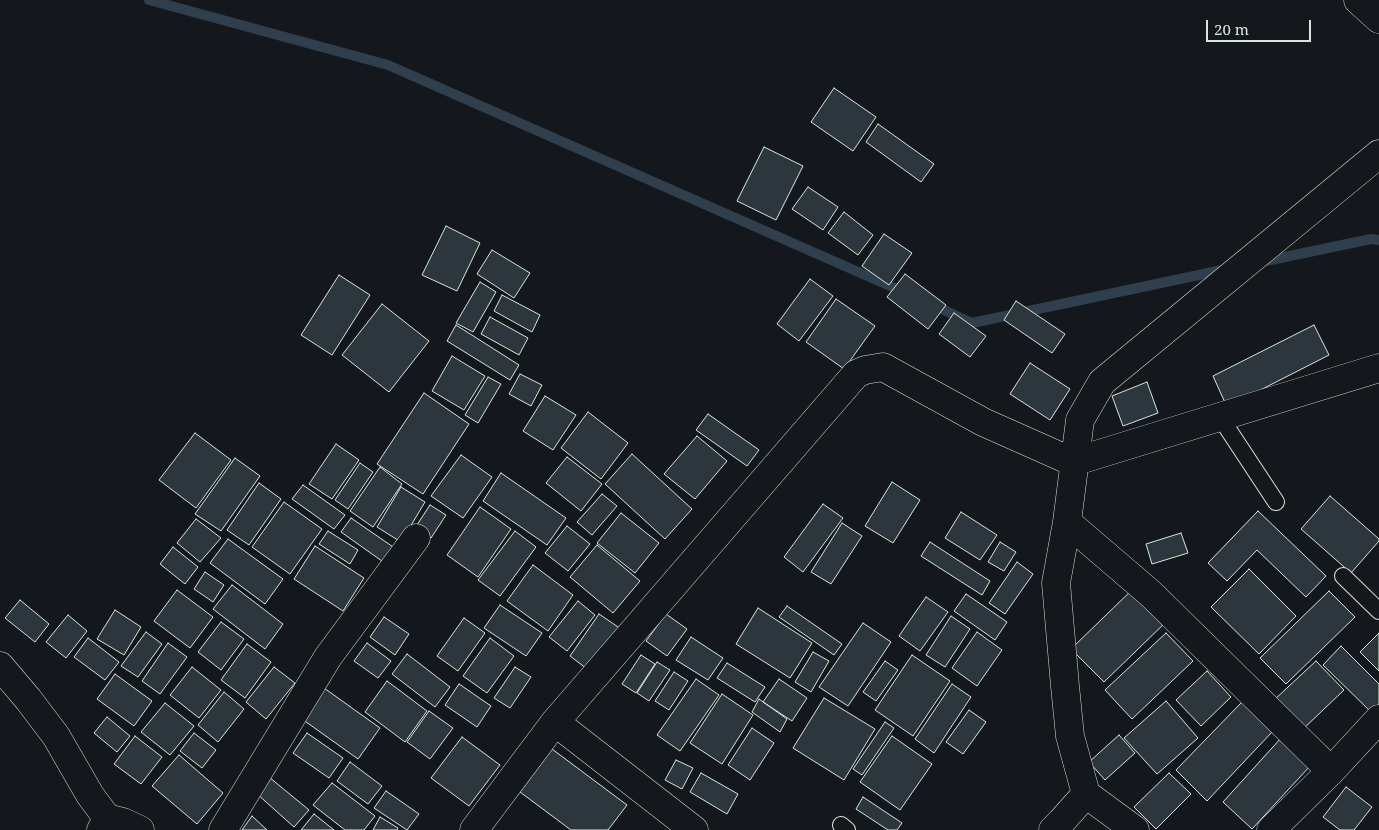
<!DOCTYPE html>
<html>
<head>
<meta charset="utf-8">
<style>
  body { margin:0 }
  #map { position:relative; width:1379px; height:830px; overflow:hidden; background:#14181c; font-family:"Noto Serif",serif }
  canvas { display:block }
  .scale { position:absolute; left:1206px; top:20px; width:105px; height:22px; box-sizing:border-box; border:2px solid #d8e6dc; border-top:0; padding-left:6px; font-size:15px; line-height:18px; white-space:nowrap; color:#d8e6dc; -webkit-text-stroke:4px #14181c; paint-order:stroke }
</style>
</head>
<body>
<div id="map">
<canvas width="1379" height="830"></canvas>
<div class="scale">20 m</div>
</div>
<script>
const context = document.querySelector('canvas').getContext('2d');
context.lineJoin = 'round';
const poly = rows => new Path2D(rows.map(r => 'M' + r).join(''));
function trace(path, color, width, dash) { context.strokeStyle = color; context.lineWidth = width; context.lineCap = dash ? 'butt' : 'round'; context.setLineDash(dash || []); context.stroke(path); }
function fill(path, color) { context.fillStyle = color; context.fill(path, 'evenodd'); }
const stream = poly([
  [149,0,388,65,906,293],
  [1261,262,1371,239,1379,240],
  [931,304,972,323,1227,269]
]);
const building = poly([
  [834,88,876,117,853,151,811,122,834,88],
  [878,124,934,164,921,182,866,142,878,124],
  [764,147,803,166,776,220,737,201,764,147],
  [808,187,838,207,823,230,792,209,808,187],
  [844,212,873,235,858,255,828,233,844,212],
  [446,226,480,243,457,291,422,275,446,226],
  [884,234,912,253,889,285,862,266,884,234],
  [492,250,530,273,514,298,477,274,492,250],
  [905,274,946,305,928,329,887,297,905,274],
  [339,275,370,295,332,355,301,335,339,275],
  [810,279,833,296,799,341,777,324,810,279],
  [480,282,496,292,473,332,456,323,480,282],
  [502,295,540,315,532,332,494,311,502,295],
  [836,299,875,326,844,369,806,342,836,299],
  [1016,301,1065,334,1052,353,1004,320,1016,301],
  [382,304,429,341,389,392,342,355,382,304],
  [954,313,986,336,970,357,939,334,954,313],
  [490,317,528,338,519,355,481,334,490,317],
  [456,325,519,365,510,380,447,341,456,325],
  [1314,325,1329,355,1227,407,1213,376,1314,325],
  [452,356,485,376,464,410,432,391,452,356],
  [1030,363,1070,389,1050,420,1010,394,1030,363],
  [520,374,542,385,531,406,509,394,520,374],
  [488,377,501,384,478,423,465,415,488,377],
  [1147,382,1158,413,1123,426,1112,396,1147,382],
  [424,393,469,424,423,494,377,464,424,393],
  [545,396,576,415,553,450,523,431,545,396],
  [588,412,628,443,601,479,561,448,588,412],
  [708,414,759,450,747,466,696,430,708,414],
  [195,433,231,460,196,508,159,480,195,433],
  [697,436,727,461,695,499,664,474,697,436],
  [336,444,359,460,332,499,309,484,336,444],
  [632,454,692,509,665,539,605,484,632,454],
  [461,455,492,477,463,518,431,496,461,455],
  [567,457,602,484,581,511,546,483,567,457],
  [235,458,260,476,221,531,195,514,235,458],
  [360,463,373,472,348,509,335,500,360,463],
  [380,467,402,484,373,527,350,511,380,467],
  [501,473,566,518,547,545,483,501,501,473],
  [892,482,920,500,893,543,865,526,892,482],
  [259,483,281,499,249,545,227,530,259,483],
  [303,485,345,515,334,529,292,499,303,485],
  [401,487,425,502,401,542,377,527,401,487],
  [602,494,617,506,592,535,577,522,602,494],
  [1330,496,1379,539,1379,541,1351,573,1301,529,1330,496],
  [284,502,322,529,290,574,252,547,284,502],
  [823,504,843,518,803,572,784,557,823,504],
  [430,505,446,515,431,538,415,528,430,505],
  [480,507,511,529,478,577,447,555,480,507],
  [1258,511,1326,576,1306,597,1257,550,1227,581,1208,563,1258,511],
  [961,512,997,535,980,560,945,538,961,512],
  [621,513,659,543,635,573,597,543,621,513],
  [351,518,399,551,389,566,341,532,351,518],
  [196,519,221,538,200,562,177,543,196,519],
  [842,523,862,536,831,584,811,572,842,523],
  [567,526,590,544,568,571,545,553,567,526],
  [328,531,358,550,350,564,319,544,328,531],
  [515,531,536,547,500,596,478,580,515,531],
  [1181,533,1188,553,1152,564,1146,544,1181,533],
  [228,539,283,579,265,604,210,563,228,539],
  [930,542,990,581,982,595,921,556,930,542],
  [1000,542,1016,552,1004,571,988,562,1000,542],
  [597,545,640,581,613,613,570,577,597,545],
  [315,546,364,578,343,611,294,579,315,546],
  [173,547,198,567,185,584,160,564,173,547],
  [1017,562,1033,574,1005,614,989,603,1017,562],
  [533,565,573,595,548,631,507,601,533,565],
  [1249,569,1296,616,1259,654,1211,607,1249,569],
  [205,572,224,585,213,602,194,589,205,572],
  [232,585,283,624,265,649,213,609,232,585],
  [1136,586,1168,620,1104,682,1071,649,1136,586],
  [177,590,213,617,190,648,154,621,177,590],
  [1329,591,1355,617,1286,684,1260,658,1329,591],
  [966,594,1007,622,995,640,954,611,966,594],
  [926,597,948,612,920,651,899,636,926,597],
  [20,600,49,624,35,642,5,618,20,600],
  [578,601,595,615,567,651,549,637,578,601],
  [500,605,542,633,526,656,484,628,500,605],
  [787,606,842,644,834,655,779,617,787,606],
  [758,608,812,643,790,678,736,644,758,608],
  [115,610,141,627,124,655,97,639,115,610],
  [599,614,621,629,591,672,570,656,599,614],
  [666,614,687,629,667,656,646,641,666,614],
  [68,615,87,631,66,658,46,642,68,615],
  [951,616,970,629,945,667,926,655,951,616],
  [384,617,409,634,395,655,370,637,384,617],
  [464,618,485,633,458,671,437,656,464,618],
  [221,622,244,639,221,670,198,652,221,622],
  [863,623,891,642,848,706,819,687,863,623],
  [146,632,162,644,138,677,121,666,146,632],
  [977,632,1002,650,977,686,952,668,977,632],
  [1166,633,1193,661,1132,719,1105,690,1166,633],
  [1379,633,1379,671,1360,652,1379,633],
  [691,637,723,658,708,680,676,660,691,637],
  [88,638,119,662,105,680,74,657,88,638],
  [490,638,514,656,487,693,463,676,490,638],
  [168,643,187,657,160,694,142,681,168,643],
  [367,643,391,661,378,678,354,661,367,643],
  [247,644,271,662,245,698,221,680,247,644],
  [1341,646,1379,684,1379,708,1373,714,1323,665,1341,646],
  [813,652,829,661,811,692,795,682,813,652],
  [407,654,450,687,435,707,392,674,407,654],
  [641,655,655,664,636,693,622,684,641,655],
  [912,655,950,681,913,736,875,710,912,655],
  [885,661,898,670,876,701,863,692,885,661],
  [1316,661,1344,690,1301,731,1273,701,1316,661],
  [657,662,670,670,649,701,637,693,657,662],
  [727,663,765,687,755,702,717,678,727,663],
  [192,667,221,690,199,718,170,695,192,667],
  [274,667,295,683,266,719,246,702,274,667],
  [515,667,531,677,510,708,494,698,515,667],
  [1207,671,1231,697,1201,726,1176,700,1207,671],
  [674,672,688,681,669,710,655,701,674,672],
  [115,674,152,701,134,726,97,699,115,674],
  [696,679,719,695,680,751,657,735,696,679],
  [779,679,807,698,792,721,763,702,779,679],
  [387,681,427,711,405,742,365,712,387,681],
  [459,684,491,706,477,727,445,705,459,684],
  [952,684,971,697,934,753,915,739,952,684],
  [324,688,380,728,358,759,302,719,324,688],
  [224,692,244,709,218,742,198,725,224,692],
  [722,694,753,715,722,764,690,743,722,694],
  [824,698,875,729,844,780,793,748,824,698],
  [759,699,787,719,780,732,752,712,759,699],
  [1166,701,1198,738,1157,774,1124,738,1166,701],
  [1242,702,1273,731,1207,801,1176,770,1242,702],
  [165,703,194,726,170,755,141,732,165,703],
  [969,710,986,722,963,754,946,742,969,710],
  [429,711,453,728,430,759,407,742,429,711],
  [107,717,130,736,117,752,94,733,107,717],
  [885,722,894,728,862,775,853,769,885,722],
  [752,728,774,743,750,780,728,765,752,728],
  [194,733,216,750,202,768,180,751,194,733],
  [307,733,343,758,329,778,293,753,307,733],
  [1119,735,1135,753,1105,780,1089,762,1119,735],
  [135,736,162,757,141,784,114,764,135,736],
  [892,736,932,764,900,810,860,782,892,736],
  [462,737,500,765,469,806,431,778,462,737],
  [1282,737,1311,765,1252,829,1223,802,1282,737],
  [552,749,627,805,608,830,571,830,520,792,552,749],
  [179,755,223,793,197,824,152,786,179,755],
  [676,760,693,768,682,789,665,780,676,760],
  [350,762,382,786,368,804,337,781,350,762],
  [701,773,738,794,727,814,690,792,701,773],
  [1169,773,1191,794,1156,829,1134,807,1169,773],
  [269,777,309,810,294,827,256,793,269,777],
  [332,783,375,816,364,830,345,830,313,805,332,783],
  [1346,787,1372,807,1354,830,1340,830,1323,817,1346,787],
  [386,791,419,814,407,830,374,808,386,791],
  [863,797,902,823,897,830,888,830,856,809,863,797],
  [314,814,334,830,301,830,314,814],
  [252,816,267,830,242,830,252,816],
  [380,817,398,828,397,830,373,830,380,817]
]);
const lane = poly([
  [1220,417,1276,502],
  [1343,576,1379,611],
  [841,825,847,830]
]);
const street = poly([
  [1358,0,1379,19],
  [1067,522,1151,594,1331,771],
  [0,666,28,699,56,736,90,795,107,818],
  [555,722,694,830],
  [101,830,107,818,123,822,140,830],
  [223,830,328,657,416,538],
  [474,830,555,722,856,374,865,370,883,367,983,422,1073,462,1379,368],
  [1053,830,1061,822,1086,794],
  [1135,830,1086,794,1070,736,1065,686,1056,583,1067,522,1080,420,1102,382,1379,154],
  [1271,830,1331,771,1379,719]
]);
trace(stream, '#2f3f4d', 10);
fill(building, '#2c363c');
trace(building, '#d8e6dc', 1);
trace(lane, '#d8e6dc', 18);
trace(street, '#d8e6dc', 29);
trace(lane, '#14181c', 16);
trace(street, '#14181c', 28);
</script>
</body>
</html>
